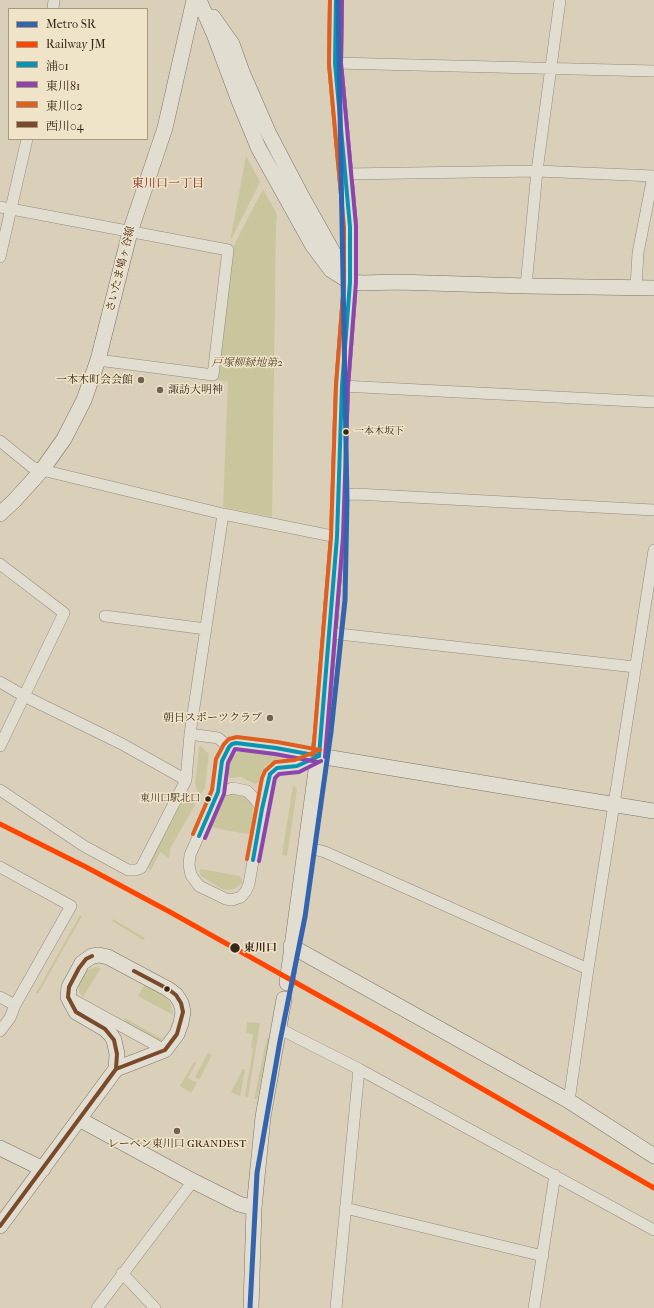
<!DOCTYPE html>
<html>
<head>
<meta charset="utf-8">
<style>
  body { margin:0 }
  #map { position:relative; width:654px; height:1308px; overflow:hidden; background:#dad0b9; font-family:"IM FELL French Canon","Noto Serif JP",serif }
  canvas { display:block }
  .legend { position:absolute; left:8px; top:8px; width:140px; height:132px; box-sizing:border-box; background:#f0e4c8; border:1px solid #a69883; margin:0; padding:5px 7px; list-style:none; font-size:12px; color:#38261b }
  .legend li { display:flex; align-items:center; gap:8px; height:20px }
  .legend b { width:20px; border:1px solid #a69883 }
</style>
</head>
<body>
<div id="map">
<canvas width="654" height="1308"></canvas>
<ul class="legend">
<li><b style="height:5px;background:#3564af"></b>Metro SR</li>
<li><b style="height:5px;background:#ff4500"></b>Railway JM</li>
<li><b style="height:5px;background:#0895b3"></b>浦01</li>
<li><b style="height:5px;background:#8e44ad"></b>東川81</li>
<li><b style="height:5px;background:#df5f21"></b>東川02</li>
<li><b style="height:5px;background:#7a4b2a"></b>西川04</li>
</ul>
</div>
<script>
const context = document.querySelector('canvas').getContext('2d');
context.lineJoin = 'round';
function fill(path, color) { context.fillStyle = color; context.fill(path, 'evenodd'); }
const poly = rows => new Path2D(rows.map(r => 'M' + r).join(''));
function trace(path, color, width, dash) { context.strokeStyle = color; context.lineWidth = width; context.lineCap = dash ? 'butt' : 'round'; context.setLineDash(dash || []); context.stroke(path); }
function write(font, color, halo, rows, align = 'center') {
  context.font = font + ' "IM FELL French Canon","Noto Serif JP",serif'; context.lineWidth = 3; context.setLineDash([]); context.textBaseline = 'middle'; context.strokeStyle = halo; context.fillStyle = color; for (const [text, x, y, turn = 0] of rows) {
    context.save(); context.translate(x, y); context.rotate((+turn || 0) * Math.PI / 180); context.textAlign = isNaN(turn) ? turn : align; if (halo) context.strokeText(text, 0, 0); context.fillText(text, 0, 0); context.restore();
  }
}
const green = poly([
  [246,156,260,182,230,242],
  [263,189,277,214,276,224,272,517,223,507,228,382,218,380,234,245],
  [201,746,209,754,205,788,199,797,195,784,199,747],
  [242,751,248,751,287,757,277,759,265,766,260,775,259,782,255,784,241,777,230,778,228,773,231,759,236,753],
  [293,785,297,789,287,856,282,855],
  [187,792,189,792,195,805,170,849,169,858,160,852,151,870,147,868],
  [235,793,245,796,251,801,253,809,251,833,247,834,215,828,211,825,225,797,230,794],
  [201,869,240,876,243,882,237,887,234,889,227,890,222,889,201,876,199,871],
  [80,915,82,916,38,994,36,993],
  [113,919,145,938,143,940,112,921],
  [95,967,101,968,83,997,80,994,78,985,86,971],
  [144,985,160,993,170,1002,172,1008,173,1015,138,996],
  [125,1018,162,1039,162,1044,123,1022],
  [247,1022,260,1023,248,1097,245,1096,253,1049,251,1048,253,1034,246,1033],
  [267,1038,270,1039,257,1099,254,1099],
  [208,1053,212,1055,199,1080,195,1077],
  [194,1062,196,1063,188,1078,197,1083,191,1093,180,1086],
  [243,1069,245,1070,240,1096,231,1092]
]);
const street = poly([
  [53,9,54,0],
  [335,63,654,71],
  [346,174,537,171,654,176],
  [0,207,228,250,213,375,98,360],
  [0,257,27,139],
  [526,286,537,171,560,0],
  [636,287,638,253,653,176],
  [342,386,654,402],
  [0,441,32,467,42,470,223,514,337,537],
  [338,495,356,494,654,510],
  [0,564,64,613,0,746],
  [105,616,206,629],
  [330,633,635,667],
  [0,682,24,696,122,744,186,780],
  [190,734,218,738,229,747],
  [236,743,276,748,319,756,297,766,277,768,270,774,268,779,262,809,249,884,246,891,241,897,232,900,226,899,199,886,191,875,189,865,190,855,216,797,222,761,225,754,229,747,236,743],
  [0,790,84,846,128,870,136,870,141,868,186,780,190,734,223,514],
  [218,792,233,788,247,791,254,798,262,809],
  [306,847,325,852,588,969],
  [0,867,71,906,15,1005,10,1018,0,1031],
  [0,997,15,1005],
  [68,997,165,1050],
  [280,1029,359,1069,654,1230],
  [569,1101,588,969,654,550],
  [345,1208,543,1256],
  [122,1273,155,1308],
  [97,1308,193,1181],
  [336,1308,359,1069],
  [534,1308,555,1175]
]);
const secondary = poly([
  [199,0,214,34,239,101,258,147,313,246,331,270,350,282,363,283,397,282,526,286,654,288],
  [213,17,232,44,242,72,269,134,302,197,348,279],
  [0,514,14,501,42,470,64,439,84,400,98,360,130,232,165,128,194,0],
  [319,756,654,811],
  [291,946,569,1101,654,1156],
  [287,983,321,734,337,537,342,386,350,282,350,227,335,63,336,0],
  [79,1119,193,1181,239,1204,254,1208],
  [0,1148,43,1169],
  [0,1226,116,1069,165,1050,177,1034,181,1023,183,1012,181,1003,176,995,168,989,108,957,99,955,92,956,82,963,69,987,68,997,76,1012,105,1029,111,1035,114,1040,117,1054,116,1069],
  [251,1308,254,1208,263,1117,284,999]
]);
const bus1 = poly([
  [319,756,337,537,342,386,350,282,350,227,335,63,336,0],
  [199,836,218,792,222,761,229,747,232,744,236,743,276,748,319,756],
  [253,860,262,809,270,774,277,768,297,766,319,756]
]);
const bus2 = poly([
  [325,757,343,537,348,386,356,282,356,226,341,63,342,0],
  [205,838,224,794,228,763,235,749,275,754,318,762],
  [259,861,275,778,279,774,299,772,321,761]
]);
const bus3 = poly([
  [313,755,331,537,336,386,344,282,344,227,329,64,330,0],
  [193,834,212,790,216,759,224,744,229,739,237,737,277,742,320,750],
  [247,859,262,778,265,771,275,762,295,760,317,751]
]);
const bus4 = poly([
  [92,956,86,959,79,968,69,987,68,997,76,1012,105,1029,114,1040,117,1054,116,1069,97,1095],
  [0,1226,116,1069,165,1050,177,1034,183,1012,181,1003,176,995,168,989,134,971]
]);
const rail1 = poly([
  [0,824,86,867,170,912,382,1031,654,1188]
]);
const metro1 = poly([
  [250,1308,257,1173,280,1041,305,917,331,732,345,600,347,500,338,0]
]);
const markers = [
  [141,380,4,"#716252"],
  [160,390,4,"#716252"],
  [346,432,3.5,"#38261b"],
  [270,718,4,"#716252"],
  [208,799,3.5,"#38261b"],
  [235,948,5.5,"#38261b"],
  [167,989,3.5,"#38261b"],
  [177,1131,4,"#716252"]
];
const busNames = [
  ["一本木坂下",354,432],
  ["東川口駅北口",200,799,"right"]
];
const streetNames = [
  ["さいたま鳩ヶ谷線",121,269,-76]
];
const parkNames = [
  ["戸塚柳緑地第2",247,363]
];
const poiNames = [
  ["一本木町会会館",133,380],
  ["諏訪大明神",168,390,"left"],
  ["朝日スポーツクラブ",262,718],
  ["レーベン東川口 GRANDEST",177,1144,"center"]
];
const stopNames = [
  ["東川口",244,948]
];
const neighbourhoodNames = [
  ["東川口一丁目",168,184]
];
fill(green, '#c9c59c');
trace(street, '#928b7c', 12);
trace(secondary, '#7c7467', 16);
trace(street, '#e2ddd1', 11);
trace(secondary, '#e2ddd1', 15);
trace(bus1, '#0895b3', 4);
trace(bus2, '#8e44ad', 4);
trace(bus3, '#df5f21', 4);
trace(bus4, '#7a4b2a', 4);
trace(rail1, '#ff4500', 5);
trace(metro1, '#3564af', 5);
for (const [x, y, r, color] of markers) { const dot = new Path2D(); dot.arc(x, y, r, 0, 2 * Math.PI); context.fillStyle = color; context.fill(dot); trace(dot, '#f0e4c8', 1.5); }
write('10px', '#38261b', '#f0e4c8', busNames, 'left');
write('11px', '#38261b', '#f0e4c8', streetNames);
write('italic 11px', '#594c36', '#f0e4c8', parkNames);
write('11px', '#38261b', '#f0e4c8', poiNames, 'right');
write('bold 11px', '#38261b', '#f0e4c8', stopNames, 'left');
write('12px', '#7a1f14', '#f0e4c8', neighbourhoodNames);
</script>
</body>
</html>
